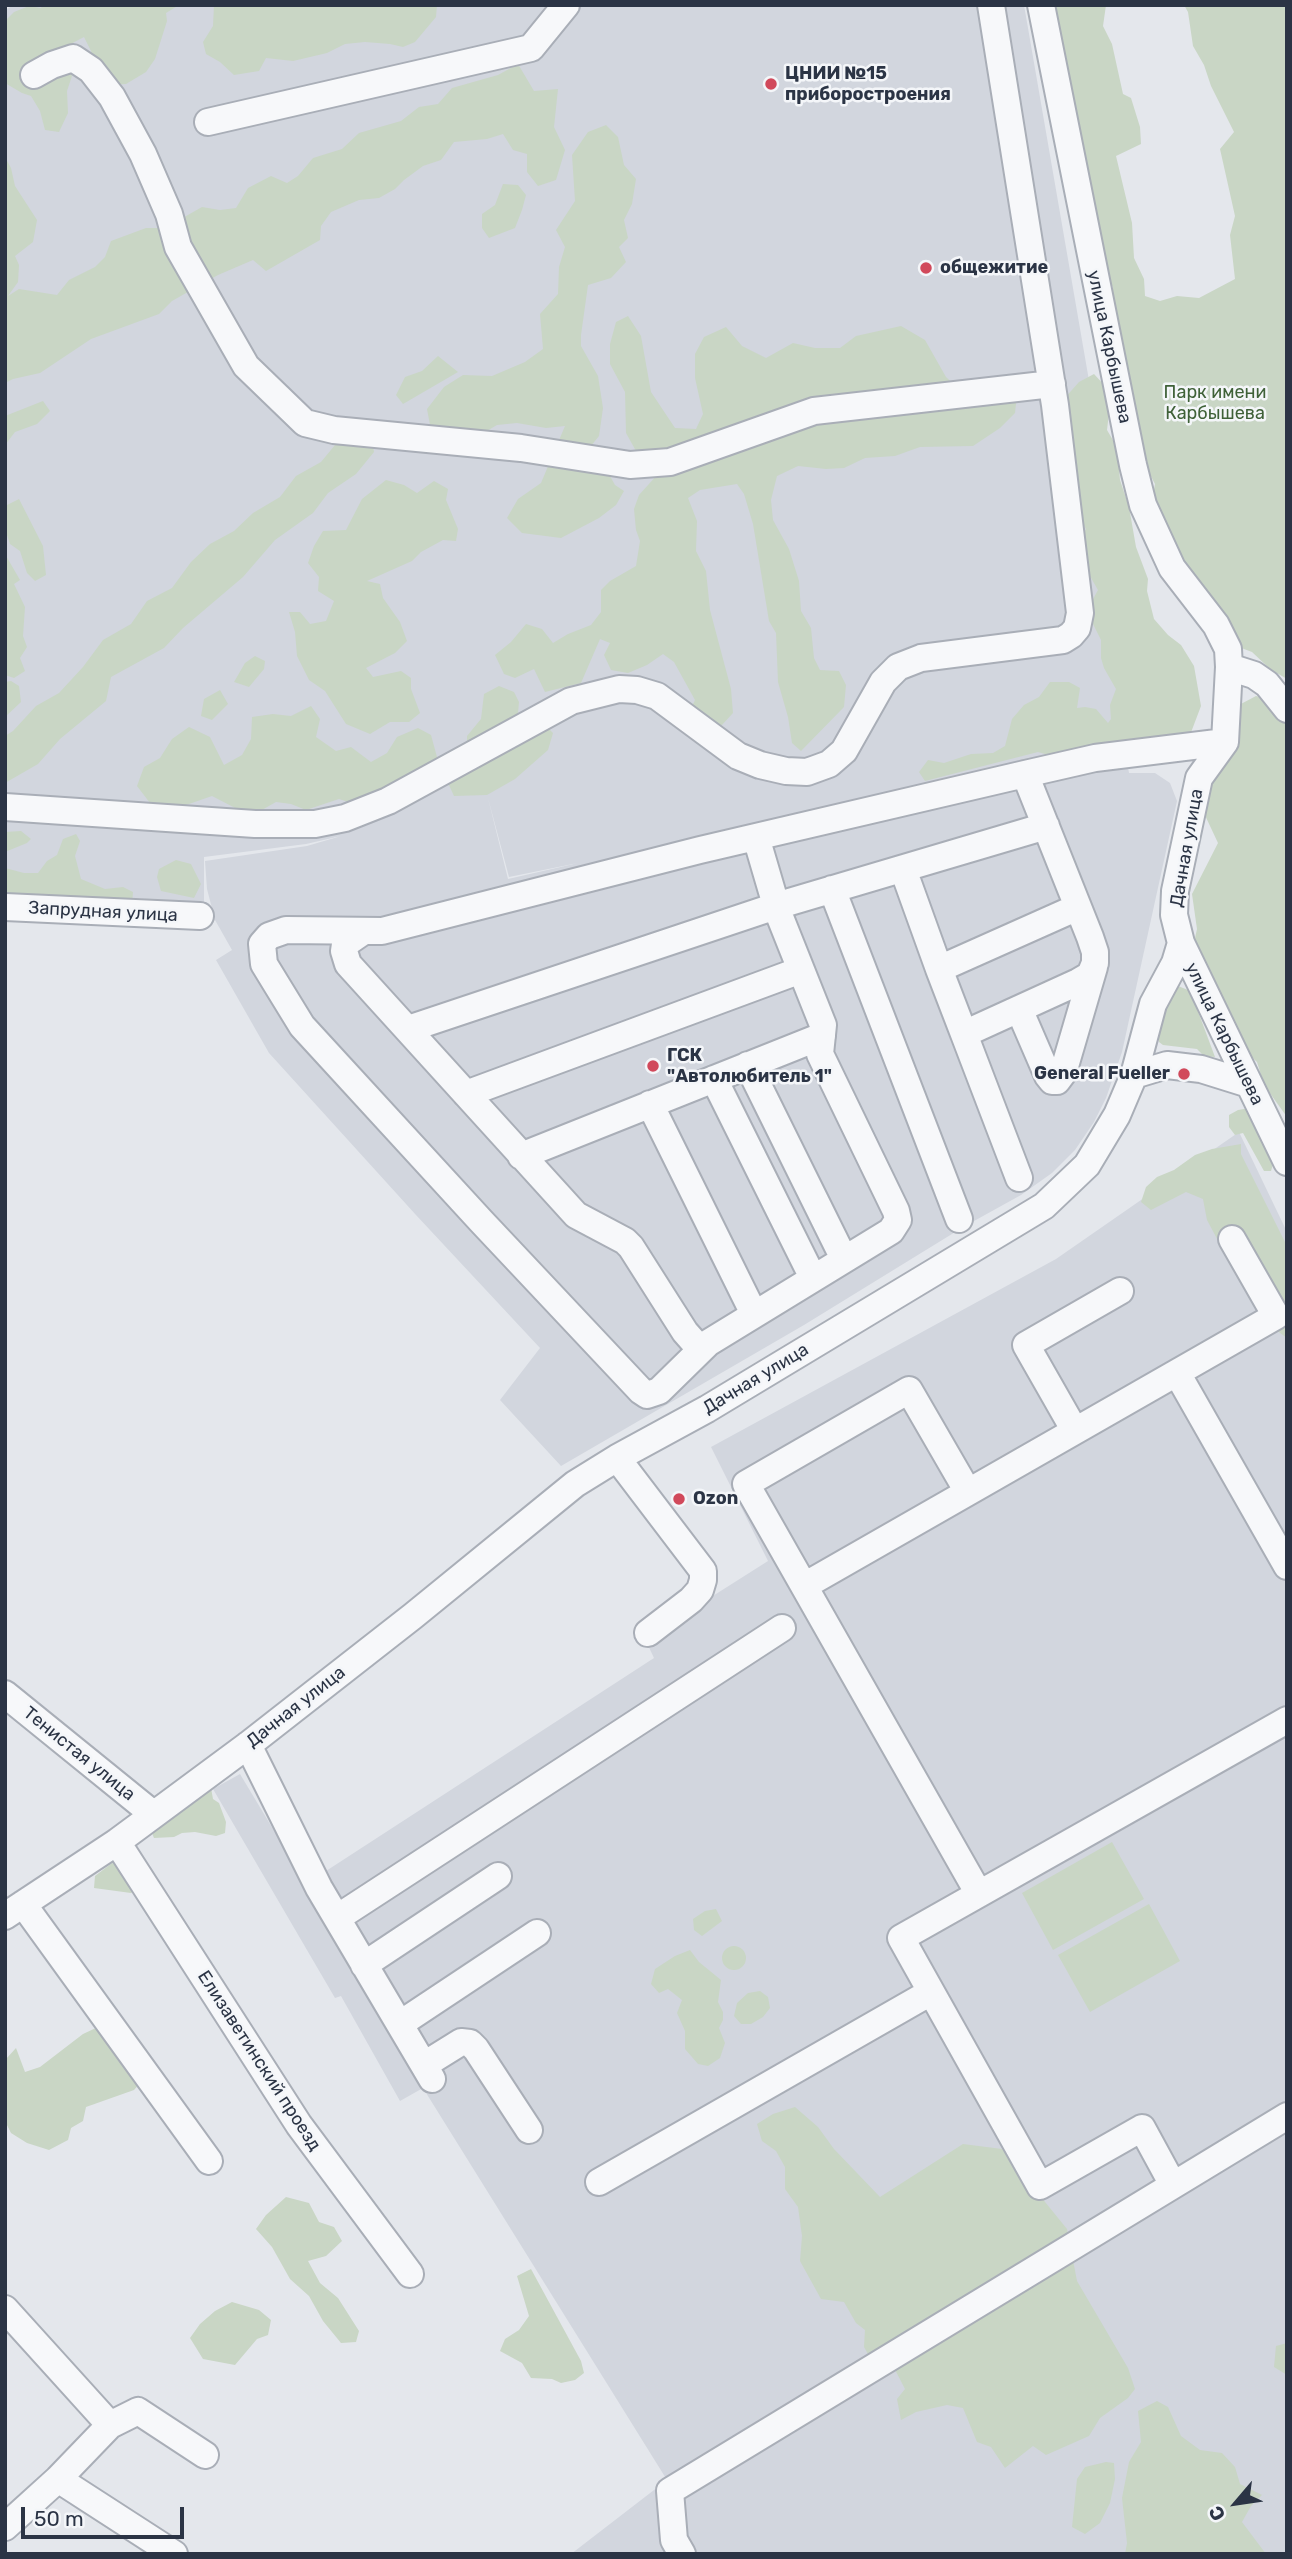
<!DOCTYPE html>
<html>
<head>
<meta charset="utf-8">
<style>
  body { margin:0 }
  #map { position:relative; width:1292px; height:2559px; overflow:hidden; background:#e4e7ec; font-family:Rubik,sans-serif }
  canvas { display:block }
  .frame { position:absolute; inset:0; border:7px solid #2b3445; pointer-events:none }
  .north { position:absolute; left:1201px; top:2468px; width:70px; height:70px; -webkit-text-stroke:5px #f4f6f9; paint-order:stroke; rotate:241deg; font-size:19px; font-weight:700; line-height:28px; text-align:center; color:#2b3445 }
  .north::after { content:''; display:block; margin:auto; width:24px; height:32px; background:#2b3445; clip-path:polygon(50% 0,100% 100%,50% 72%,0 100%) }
  .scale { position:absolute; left:21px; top:2507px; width:163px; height:32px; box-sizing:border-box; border:4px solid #2b3445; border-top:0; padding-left:9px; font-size:21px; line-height:24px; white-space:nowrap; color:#2b3445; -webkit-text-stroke:5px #f4f6f9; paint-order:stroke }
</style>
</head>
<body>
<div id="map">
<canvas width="1292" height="2559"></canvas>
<div class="frame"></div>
<div class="north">С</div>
<div class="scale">50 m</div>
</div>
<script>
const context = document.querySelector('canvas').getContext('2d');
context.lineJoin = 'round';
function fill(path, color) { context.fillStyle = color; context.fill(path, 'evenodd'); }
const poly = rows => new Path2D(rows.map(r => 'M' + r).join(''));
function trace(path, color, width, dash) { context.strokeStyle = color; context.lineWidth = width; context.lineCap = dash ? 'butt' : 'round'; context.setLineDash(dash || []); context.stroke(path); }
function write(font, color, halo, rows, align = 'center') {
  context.font = font + ' Rubik,sans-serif'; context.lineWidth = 5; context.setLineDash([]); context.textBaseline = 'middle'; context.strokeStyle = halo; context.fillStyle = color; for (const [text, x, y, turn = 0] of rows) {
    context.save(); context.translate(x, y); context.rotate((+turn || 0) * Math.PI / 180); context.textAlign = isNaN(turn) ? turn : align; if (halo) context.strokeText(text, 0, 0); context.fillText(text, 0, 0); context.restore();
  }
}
const built = poly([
  [14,5,1024,5,1105,473,1123,739,1129,773,1155,773,1170,783,1177,801,1122,1052,1106,1098,1094,1122,1075,1150,1052,1173,1021,1195,965,1226,804,1325,561,1466,500,1400,540,1348,416,1215,269,1053,216,960,232,950,215,920,207,889,205,861,307,846,341,836,306,844,204,857,204,904,5,887,5,10],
  [488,798,509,877,578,863,508,879],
  [1239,1132,1287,1232,1287,2554,571,2554,667,2480,423,2088,400,2101,341,1996,335,1998,213,1789,240,1774,306,1884,654,1658,645,1639,768,1561,711,1447,1056,1259]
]);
const green = poly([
  [43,5,179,5,166,13,167,21,155,59,146,72,126,84,110,85,98,82,91,51,84,37,63,48,72,76,67,91,68,113,59,132,45,130,40,111,31,96,22,93,5,83,5,21,14,12,29,6,41,8],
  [214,5,437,5,436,17,415,42,403,47,390,44,365,42,345,44,327,53,293,61,266,58,259,71,234,75,220,62,206,54,203,42,213,26],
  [1050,5,1106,5,1103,26,1112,44,1123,94,1131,98,1140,127,1141,144,1116,156,1132,223,1134,258,1144,279,1145,296,1160,301,1177,296,1199,298,1235,279,1230,235,1235,216,1220,149,1234,132,1211,86,1204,65,1193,46,1188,12,1184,5,1287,5,1287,679,1270,669,1252,652,1236,646,1150,511,1155,484,1144,463,1109,300,1113,288,1095,245,1067,92,1067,59,1052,29],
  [518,64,534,91,558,89,554,127,565,150,556,180,538,186,527,172,527,154,513,150,503,134,487,139,454,142,441,160,423,166,404,180,395,189,379,198,359,200,331,212,321,226,320,240,266,271,253,260,218,275,172,301,159,314,91,339,40,373,13,379,5,383,5,157,11,168,15,186,37,220,33,242,15,256,19,265,18,282,8,296,19,289,57,295,69,280,95,267,105,257,111,241,146,228,165,228,202,207,220,210,236,208,248,188,271,176,287,183,298,176,313,158,342,149,359,133,401,121,419,107,438,104,452,88,498,75],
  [606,125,618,137,624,165,636,179,632,204,624,220,628,238,619,247,626,262,611,278,588,285,581,335,581,346,598,376,603,408,599,436,578,462,606,469,615,485,624,491,616,505,599,518,561,538,522,533,507,518,518,499,541,483,565,426,546,428,517,423,497,425,468,442,431,430,427,409,444,387,463,375,492,376,525,362,543,349,540,314,558,294,559,267,565,247,556,230,575,201,572,155,588,132],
  [503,184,518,185,526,195,522,210,515,228,489,238,482,228,482,214,495,205],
  [628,316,641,336,651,392,675,428,696,429,703,414,695,378,695,354,704,337,726,327,742,346,766,358,793,343,815,348,840,348,856,336,901,326,925,340,946,377,963,393,1017,395,1015,413,1000,428,973,446,920,447,895,456,865,458,844,468,826,469,798,466,777,476,771,500,773,520,789,549,799,581,801,611,811,628,814,658,820,670,839,671,846,685,844,707,801,751,792,743,788,717,778,682,776,633,769,621,753,524,744,494,737,484,700,490,688,498,697,521,696,551,706,571,710,610,731,689,733,713,721,726,725,744,687,717,695,700,674,662,663,654,647,665,628,673,611,670,604,655,610,643,600,639,581,683,545,692,534,669,515,678,504,674,495,655,511,642,526,624,542,629,553,643,568,634,591,625,601,612,601,590,610,581,636,566,640,541,636,530,634,509,639,495,658,474,647,459,636,451,626,433,625,392,610,364,610,344,616,322],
  [438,356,458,372,403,404,396,395,405,377,422,371],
  [1094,374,1106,387,1109,413,1107,430,1117,447,1120,480,1129,507,1136,547,1148,579,1147,591,1154,619,1168,635,1181,645,1194,666,1201,706,1187,743,1059,758,1038,752,925,781,919,772,928,760,944,763,971,754,993,753,1005,746,1012,719,1024,705,1039,697,1050,682,1069,682,1080,688,1077,708,1085,707,1096,709,1108,723,1111,719,1110,705,1116,689,1104,668,1101,658,1101,640,1089,616,1091,603,1098,590,1090,576,1081,567,1078,542,1086,529,1078,515,1064,399,1079,382],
  [43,401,50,411,37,424,15,432,5,445,5,416],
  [340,439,372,439,374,452,356,474,328,493,313,513,275,540,243,577,183,628,164,648,111,677,106,701,60,739,38,764,5,783,5,736,13,731,36,706,59,693,83,667,103,640,131,624,147,601,172,588,191,562,210,544,234,531,253,513,280,497,296,476,321,462],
  [386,480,404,485,417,493,434,481,448,489,446,500,458,529,456,541,443,540,421,552,412,561,367,581,380,584,383,598,400,622,407,641,395,653,366,668,373,677,401,671,411,678,411,689,420,713,409,722,390,722,370,734,346,724,325,691,309,680,297,656,295,632,289,612,300,612,310,624,326,621,334,601,318,591,319,577,308,563,314,546,323,531,346,530,362,499],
  [19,499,43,546,46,575,35,581,27,573,20,551,10,544,5,529,5,506],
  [5,554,20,580,14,584,25,607,23,636,27,647,20,658,25,671,14,678,5,675],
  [255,656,265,661,264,669,249,687,234,682,245,663],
  [11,681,19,686,21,702,5,717,5,682],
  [499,686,514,692,519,702,518,713,487,740,467,748,467,736,481,719,484,694],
  [220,690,228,704,212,720,201,716,204,699],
  [1287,694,1287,1117,1264,1085,1257,1062,1242,1048,1193,947,1197,929,1192,894,1218,843,1203,811,1214,780,1220,748,1239,705,1256,696,1276,701],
  [311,706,320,719,316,737,336,751,351,747,371,762,387,753,397,737,418,728,431,735,437,757,429,771,351,803,339,799,306,810,291,804,276,802,260,811,239,810,212,796,189,804,172,808,150,803,137,786,144,767,160,758,172,739,189,727,210,737,224,765,242,755,251,739,252,717,273,714,291,716],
  [544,724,553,733,548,750,515,779,487,795,454,796,448,783],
  [21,831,31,839,27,843,5,852,5,832],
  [76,834,80,841,75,856,81,879,105,889,123,887,133,892,132,905,5,899,5,868,24,873,38,873,47,861,57,855,63,839],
  [176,860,191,864,201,884,194,898,161,891,157,877,159,869],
  [1178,986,1188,990,1193,998,1215,1057,1204,1056,1197,1049,1163,1045,1159,1042,1159,1034,1170,992],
  [1250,1108,1274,1161,1271,1171,1264,1171,1243,1133,1235,1135,1229,1127,1229,1115,1238,1110],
  [1241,1144,1241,1154,1287,1246,1287,1338,1272,1327,1247,1292,1245,1277,1223,1250,1207,1220,1203,1199,1186,1192,1151,1210,1141,1202,1146,1187,1157,1177,1174,1170,1195,1155,1212,1149],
  [211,1788,213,1799,219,1803,226,1822,225,1833,216,1836,195,1832,182,1833,174,1837,154,1838,150,1828],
  [1112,1842,1144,1899,1053,1950,1022,1893],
  [112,1863,121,1865,136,1890,131,1893,94,1888,95,1876],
  [1149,1904,1180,1961,1090,2012,1058,1955],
  [716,1909,722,1921,702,1936,694,1930,693,1919,705,1911],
  '722 1958a12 12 0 1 1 24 0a12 12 0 1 1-24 0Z',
  [690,1950,699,1962,721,1980,718,2002,723,2012,723,2020,719,2028,725,2043,720,2058,708,2066,698,2064,685,2049,685,2031,677,2013,682,2000,668,1989,659,1993,651,1984,655,1969,675,1956],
  [760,1991,768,1997,770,2008,763,2017,751,2024,741,2024,734,2016,737,2003,748,1993],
  [98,2027,142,2081,134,2090,86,2107,83,2121,71,2128,68,2140,49,2150,27,2143,11,2133,5,2121,6,2059,16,2048,25,2072,40,2067,83,2034],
  [795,2107,818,2127,834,2149,880,2197,963,2144,1002,2149,1067,2229,1077,2281,1128,2368,1135,2389,1128,2398,1100,2418,1089,2436,1046,2455,1033,2446,1005,2468,991,2447,977,2442,963,2408,947,2405,916,2412,901,2420,897,2399,905,2389,889,2358,872,2361,864,2347,865,2330,856,2323,844,2302,821,2299,800,2261,802,2236,798,2207,785,2189,785,2167,776,2151,762,2141,757,2124,773,2114],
  [286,2197,309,2203,319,2222,334,2227,342,2241,326,2256,308,2261,320,2283,338,2298,359,2331,356,2342,341,2343,323,2321,309,2296,290,2279,272,2247,256,2229,266,2215],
  [531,2269,581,2361,584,2373,575,2380,561,2383,552,2379,531,2378,522,2363,500,2351,505,2339,519,2330,529,2316,517,2276],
  [232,2302,259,2310,271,2320,268,2335,257,2339,235,2365,203,2359,190,2338,200,2324,215,2311],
  [1287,2343,1287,2375,1274,2367,1276,2346],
  [1157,2401,1168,2407,1181,2436,1200,2450,1222,2453,1235,2467,1240,2484,1262,2495,1251,2506,1242,2522,1266,2554,1125,2554,1127,2543,1122,2498,1129,2462,1141,2442,1138,2411],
  [1106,2462,1114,2463,1115,2479,1110,2503,1100,2523,1085,2534,1072,2527,1077,2479,1085,2467]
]);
const minor = poly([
  [34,75,52,65,73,58,91,70,112,97,143,154,169,214,178,247,246,366,305,423,334,430,521,448,630,465,670,462,814,411,1052,384],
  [208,122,531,48,566,5],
  [1229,667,1254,675,1267,684,1287,709],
  [5,807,255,824,315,824,345,818,388,801,571,701,619,689,637,690,657,696,738,756,760,765,786,771,807,772,829,764,844,751,883,682,898,667,921,658,1063,640,1071,635,1077,628,1080,613,1055,405,991,5],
  [756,837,778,912,823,1025,820,1054,896,1211,898,1220,891,1231,708,1343,659,1391,647,1395,641,1391,481,1221,302,1026,264,964,262,944,269,936,286,930,382,931,700,850,1025,774,1095,758,1225,742],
  [903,869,939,969],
  [832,889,959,1219],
  [5,907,200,916],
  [361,933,345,944,344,951,348,964,576,1215,625,1241,631,1247,685,1332,700,1349],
  [1181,943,1287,1162],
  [1019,1009,1048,1076,1052,1081,1057,1081,1063,1073,1094,967],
  [408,1029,776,906,1046,826],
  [964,1034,939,969,1078,907],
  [748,1065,844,1259],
  [1134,1075,1167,1065,1201,1069,1249,1084],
  [714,1079,813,1278],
  [466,1094,801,970],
  [650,1104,754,1314],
  [521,1156,822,1036],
  [1019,1178,964,1034,1078,982,1090,975,1095,963,1095,952,1090,937,1025,774],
  [1177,1373,1287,1566],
  [1075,1431,1026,1345,1120,1291],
  [617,1458,703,1571,703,1580,700,1590,691,1600,648,1633],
  [804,1586,746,1484,909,1390,968,1492],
  [5,1694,153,1814],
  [248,1745,319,1888,432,2079],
  [117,1842,299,2125,410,2274],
  [979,1894,804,1586,1276,1316,1232,1239],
  [23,1904,209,2161],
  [5,1916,117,1842,248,1745,413,1616,575,1484,617,1458,707,1409,1044,1206,1087,1165,1117,1115,1134,1075,1153,1004,1175,963,1181,943,1174,915,1175,891,1199,778,1225,742,1229,667,1228,649,1216,625,1172,568,1143,505,1133,465,1041,5],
  [337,1918,782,1628],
  [364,1965,498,1876],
  [400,2024,537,1933],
  [424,2065,461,2042,470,2043,476,2049,529,2130],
  [599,2182,931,1992],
  [1173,2185,1142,2128,1040,2186,901,1938,1287,1720],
  [5,2309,110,2425,58,2479,5,2527],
  [110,2425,138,2411,205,2455],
  [58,2479,174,2554],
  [682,2554,674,2540,670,2491,1287,2116]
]);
const markers = [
  [771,84,7,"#d1495b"],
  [926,268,7,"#d1495b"],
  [653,1066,7,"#d1495b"],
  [1184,1074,7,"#d1495b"],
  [679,1499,7,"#d1495b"]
];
const poiNames = [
  ["ЦНИИ №15",785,74],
  ["приборостроения",785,95],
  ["общежитие",940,268],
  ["ГСК",667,1056],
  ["\"Автолюбитель 1\"",667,1077],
  ["General Fueller",1170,1074,"right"],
  ["Ozon",693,1499]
];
const streetNames = [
  ["улица Карбышева",1109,347,78],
  ["Дачная улица",1187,848,-80],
  ["Запрудная улица",103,912,3],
  ["улица Карбышева",1224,1034,64],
  ["Дачная улица",756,1379,-31],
  ["Дачная улица",296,1707,-38],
  ["Тенистая улица",79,1754,39],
  ["Елизаветинский проезд",259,2061,57]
];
const parkNames = [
  ["Парк имени",1215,393],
  ["Карбышева",1215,414]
];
fill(built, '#d2d6de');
fill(green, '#c9d6c5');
trace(minor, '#a9aeb7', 30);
trace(minor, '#f7f8fa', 26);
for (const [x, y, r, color] of markers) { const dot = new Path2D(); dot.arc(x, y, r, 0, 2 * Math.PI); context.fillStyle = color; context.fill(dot); trace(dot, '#f4f6f9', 2.5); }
write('bold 18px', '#2b3445', '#f4f6f9', poiNames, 'left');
write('18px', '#2b3445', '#f4f6f9', streetNames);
write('18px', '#3f6138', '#f4f6f9', parkNames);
</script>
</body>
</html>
